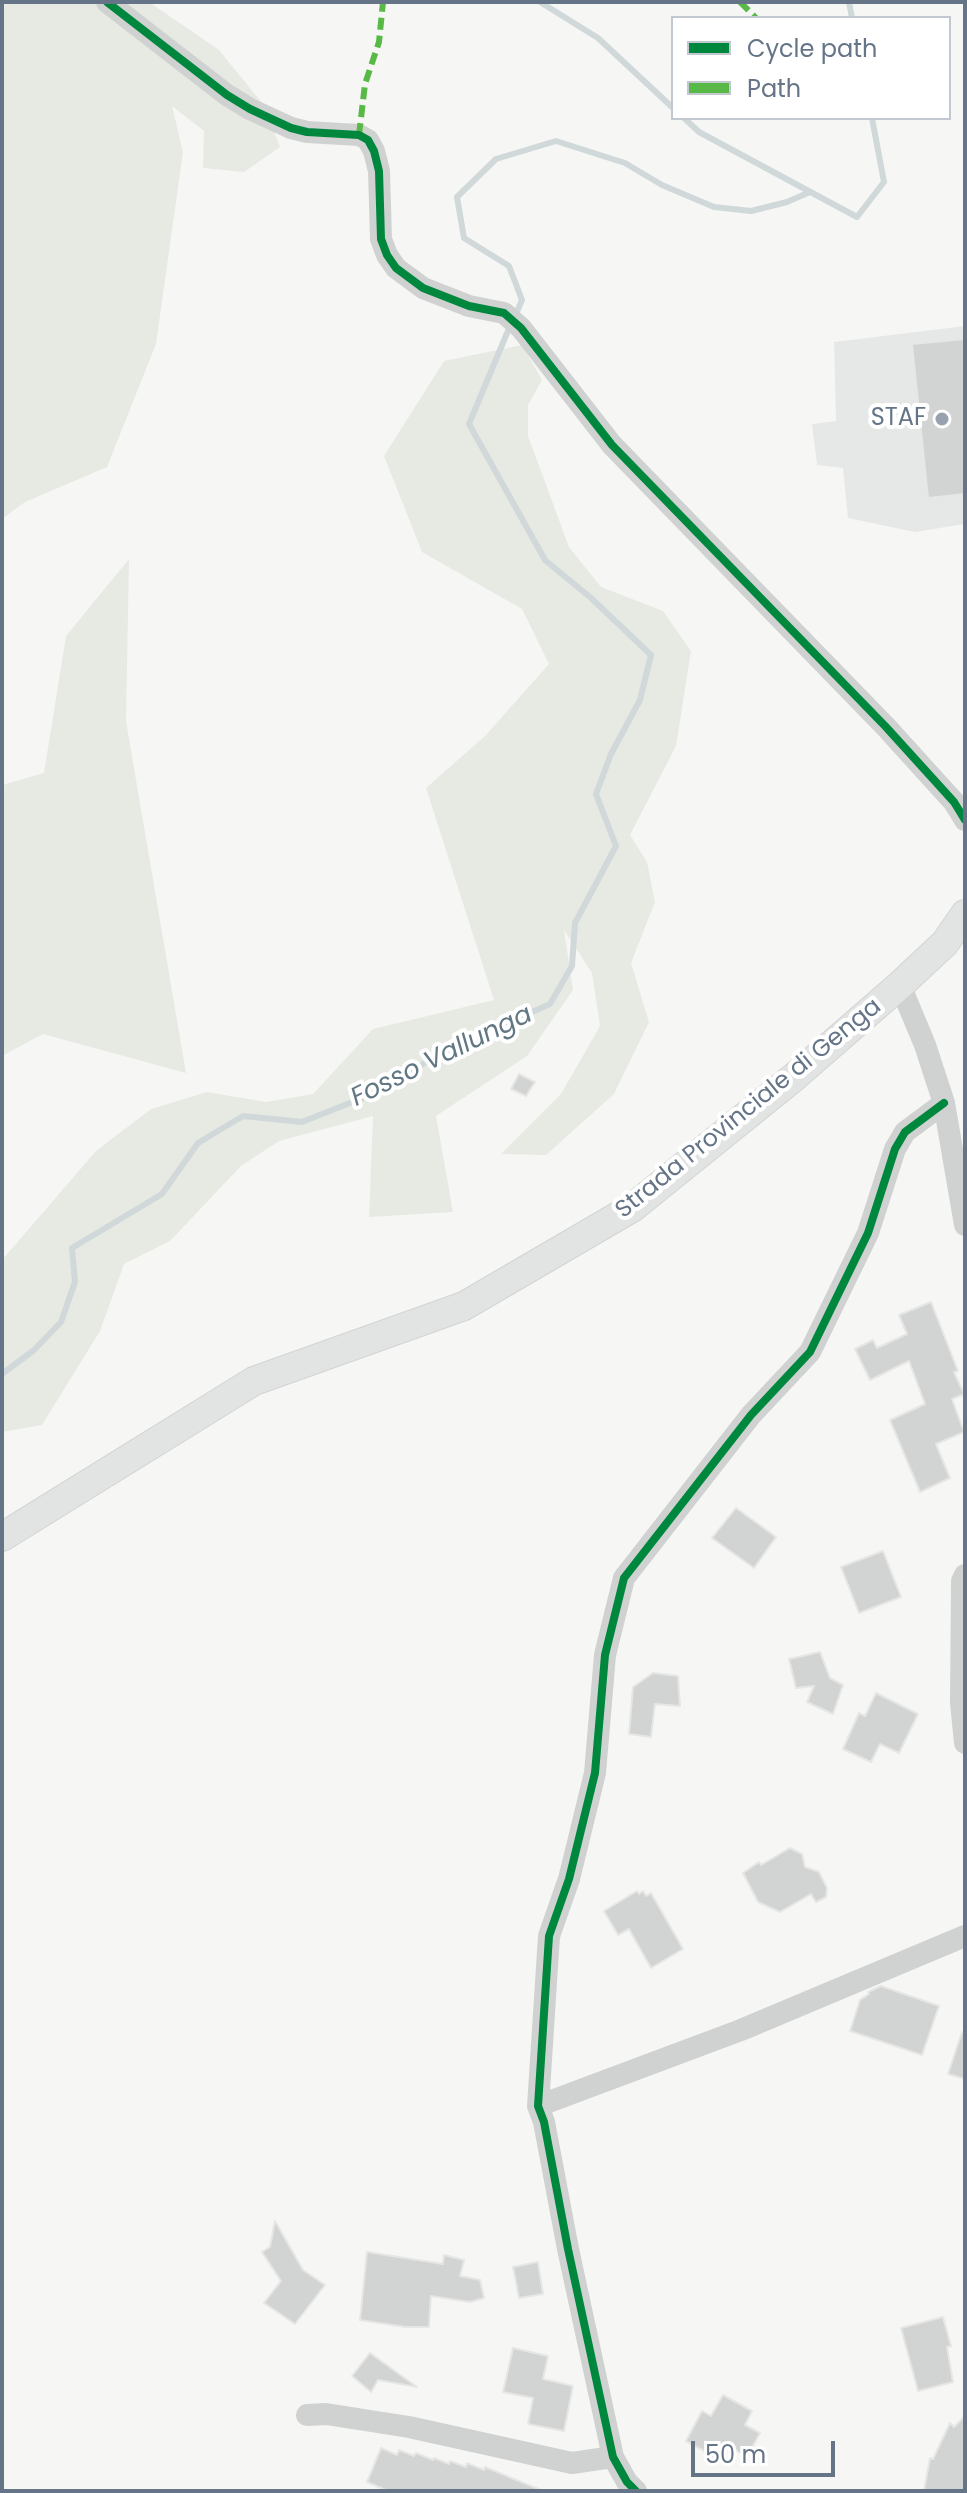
<!DOCTYPE html>
<html>
<head>
<meta charset="utf-8">
<style>
  body { margin:0 }
  #map { position:relative; width:967px; height:2493px; overflow:hidden; background:#f6f7f5; font-family:Poppins,sans-serif }
  canvas { display:block }
  .frame { position:absolute; inset:0; border:4px solid #657587; pointer-events:none }
  .legend { position:absolute; left:671px; top:16px; width:280px; height:104px; box-sizing:border-box; background:#fff; border:2px solid #c1c8cf; margin:0; padding:10px 14px; list-style:none; font-size:24px; color:#657587 }
  .legend li { display:flex; align-items:center; gap:16px; height:40px }
  .legend b { width:40px; border:2px solid #c1c8cf }
  .scale { position:absolute; left:691px; top:2441px; width:144px; height:36px; box-sizing:border-box; border:4px solid #657587; border-top:0; padding-left:10px; font-size:24px; line-height:28px; white-space:nowrap; color:#657587; -webkit-text-stroke:6px #fff; paint-order:stroke }
</style>
</head>
<body>
<div id="map">
<canvas width="967" height="2493"></canvas>
<div class="frame"></div>
<ul class="legend">
<li><b style="height:10px;background:#00873e"></b>Cycle path</li>
<li><b style="height:10px;background:#58b947"></b>Path</li>
</ul>
<div class="scale">50 m</div>
</div>
<script>
const context = document.querySelector('canvas').getContext('2d');
context.lineJoin = 'round';
function fill(path, color) { context.fillStyle = color; context.fill(path, 'evenodd'); }
const poly = rows => new Path2D(rows.map(r => 'M' + r).join(''));
function trace(path, color, width, dash) { context.strokeStyle = color; context.lineWidth = width; context.lineCap = dash ? 'butt' : 'round'; context.setLineDash(dash || []); context.stroke(path); }
function write(font, color, halo, rows, align = 'center') {
  context.font = font + ' Poppins,sans-serif'; context.lineWidth = 8; context.setLineDash([]); context.textBaseline = 'middle'; context.strokeStyle = halo; context.fillStyle = color; for (const [text, x, y, turn = 0] of rows) {
    context.save(); context.translate(x, y); context.rotate((+turn || 0) * Math.PI / 180); context.textAlign = isNaN(turn) ? turn : align; if (halo) context.strokeText(text, 0, 0); context.fillText(text, 0, 0); context.restore();
  }
}
const built = poly([
  [965,326,965,524,915,532,848,518,843,468,817,465,812,424,836,421,834,342]
]);
const green = poly([
  [2,2,149,2,219,50,263,104,280,147,244,172,203,168,204,131,172,106,183,152,156,344,107,467,25,502,2,519],
  [522,345,542,380,528,405,528,436,569,547,601,587,663,611,691,651,676,746,630,835,647,862,655,902,631,963,649,1022,614,1094,546,1155,501,1154,561,1094,600,1026,592,973,564,930,573,990,527,1056,436,1116,453,1212,369,1217,373,1116,279,1141,241,1166,170,1241,124,1264,100,1331,42,1425,2,1432,2,1260,96,1151,151,1109,207,1092,266,1102,313,1094,373,1029,494,1000,426,788,485,736,549,664,522,609,422,552,384,456,444,361],
  [129,559,126,721,186,1073,43,1034,2,1056,2,785,44,773,66,636]
]);
const stream = poly([
  [540,2,598,38,673,108],
  [849,2,852,18],
  [684,118,699,132,857,217,884,182,872,118],
  [515,316,522,300,509,266,464,238,457,197,496,159,556,141,625,163,662,185,714,207,751,211,787,202,810,192],
  [2,1374,34,1350,61,1322,75,1282,72,1248,162,1194,198,1143,243,1116,302,1122,370,1095,445,1051,550,1004,572,966,575,923,616,846,596,794,611,754,640,700,651,655,591,598,545,560,469,424,510,326]
]);
const building = poly([
  [965,339,965,494,928,498,912,344,965,339],
  [519,1074,535,1082,526,1096,511,1089,519,1074],
  [931,1302,958,1371,954,1372,964,1394,952,1399,964,1432,936,1444,950,1478,920,1492,890,1420,925,1404,909,1361,870,1380,855,1349,873,1340,877,1348,907,1334,899,1315,931,1302],
  [736,1508,776,1537,754,1568,712,1538,736,1508],
  [883,1551,901,1597,859,1613,841,1567,883,1551],
  [820,1652,830,1678,843,1685,833,1714,807,1702,814,1686,796,1688,789,1659,820,1652],
  [653,1673,678,1676,680,1706,655,1704,651,1737,629,1734,633,1687,653,1673],
  [876,1693,918,1714,899,1753,880,1744,871,1762,843,1749,859,1713,865,1716,876,1693],
  [790,1848,802,1854,805,1867,819,1872,827,1888,826,1897,816,1902,811,1894,780,1912,758,1902,743,1873,759,1862,761,1865,790,1848],
  [637,1891,639,1894,643,1891,646,1896,651,1893,683,1949,651,1968,629,1929,618,1935,604,1911,637,1891],
  [881,1986,939,2006,922,2055,850,2031,860,2000,869,1994,868,1992,881,1986],
  [962,2032,965,2033,965,2079,948,2074,962,2032],
  [275,2221,303,2270,325,2285,295,2324,264,2303,281,2281,262,2252,270,2247,275,2221],
  [367,2252,443,2264,444,2255,464,2260,460,2276,480,2280,484,2298,470,2302,431,2296,429,2327,405,2327,360,2320,367,2252],
  [538,2262,543,2294,519,2298,513,2267,538,2262],
  [943,2317,951,2346,947,2347,953,2382,918,2391,901,2328,943,2317],
  [513,2348,548,2356,543,2379,573,2386,564,2431,528,2424,533,2398,503,2392,513,2348],
  [370,2353,417,2387,378,2380,371,2392,352,2376,370,2353],
  [723,2395,752,2411,745,2425,760,2433,747,2457,723,2443,715,2457,686,2441,702,2411,711,2416,723,2395],
  [965,2416,965,2491,924,2491,930,2458,933,2459,950,2423,954,2427,965,2416],
  [381,2448,397,2455,399,2450,414,2456,416,2453,433,2460,434,2458,449,2464,450,2461,466,2467,467,2463,484,2470,485,2467,543,2491,388,2491,367,2482,381,2448]
]);
const minor = poly([
  [107,2,227,95,250,109,291,128,307,132,359,135,368,140,374,151,379,171,381,239,387,255,396,268,423,288,469,306,504,313,521,328,612,445,886,727,954,802,965,820],
  [900,985,925,1045,944,1103,965,1225],
  [965,1575,962,1581,961,1703,965,1743],
  [538,2106,741,2030,965,1936],
  [307,2415,326,2414,409,2427,572,2463,613,2457],
  [636,2491,627,2482,613,2457,568,2249,544,2122,538,2106,549,1936,569,1879,595,1773,605,1655,624,1578,751,1415,810,1352,868,1233,895,1149,905,1132,944,1103]
]);
const major = poly([
  [2,1537,254,1381,464,1306,632,1208,793,1078,900,985,945,943,965,914]
]);
const quiet = poly([
  [740,2,756,18],
  [359,135,365,84,379,42,383,2]
]);
const cycleway = poly([
  [107,2,227,95,250,109,291,128,307,132,359,135,368,140,374,151,379,171,381,239,387,255,396,268,423,288,469,306,504,313,521,328,612,445,886,727,954,802,965,820],
  [636,2491,627,2482,613,2457,568,2249,544,2122,538,2106,549,1936,569,1879,595,1773,605,1655,624,1578,751,1415,810,1352,868,1233,895,1149,905,1132,944,1103]
]);
const markers = [
  [942,419,8,"#98a2ae"]
];
const poiNames = [
  ["STAF",926,419]
];
const streetNames = [
  ["Strada Provinciale di Genga",749,1109,-39]
];
const waterNames = [
  ["Fosso Vallunga",442,1057,-26]
];
fill(built, '#e6e8e8');
fill(green, '#e6eae3');
trace(stream, '#d0d8da', 6);
fill(building, '#d2d3d3');
trace(building, '#e6e6e5', 2);
trace(major, '#d2d4d4', 30);
trace(minor, '#d0d2d2', 22);
trace(major, '#e2e3e3', 28);
trace(quiet, '#58b947', 6, [12, 6]);
trace(cycleway, '#00873e', 8);
for (const [x, y, r, color] of markers) { const dot = new Path2D(); dot.arc(x, y, r, 0, 2 * Math.PI); context.fillStyle = color; context.fill(dot); trace(dot, '#fff', 3); }
write('24px', '#657587', '#fff', poiNames, 'right');
write('24px', '#657587', '#fff', streetNames);
write('italic 26px', '#617783', '#fff', waterNames);
</script>
</body>
</html>
